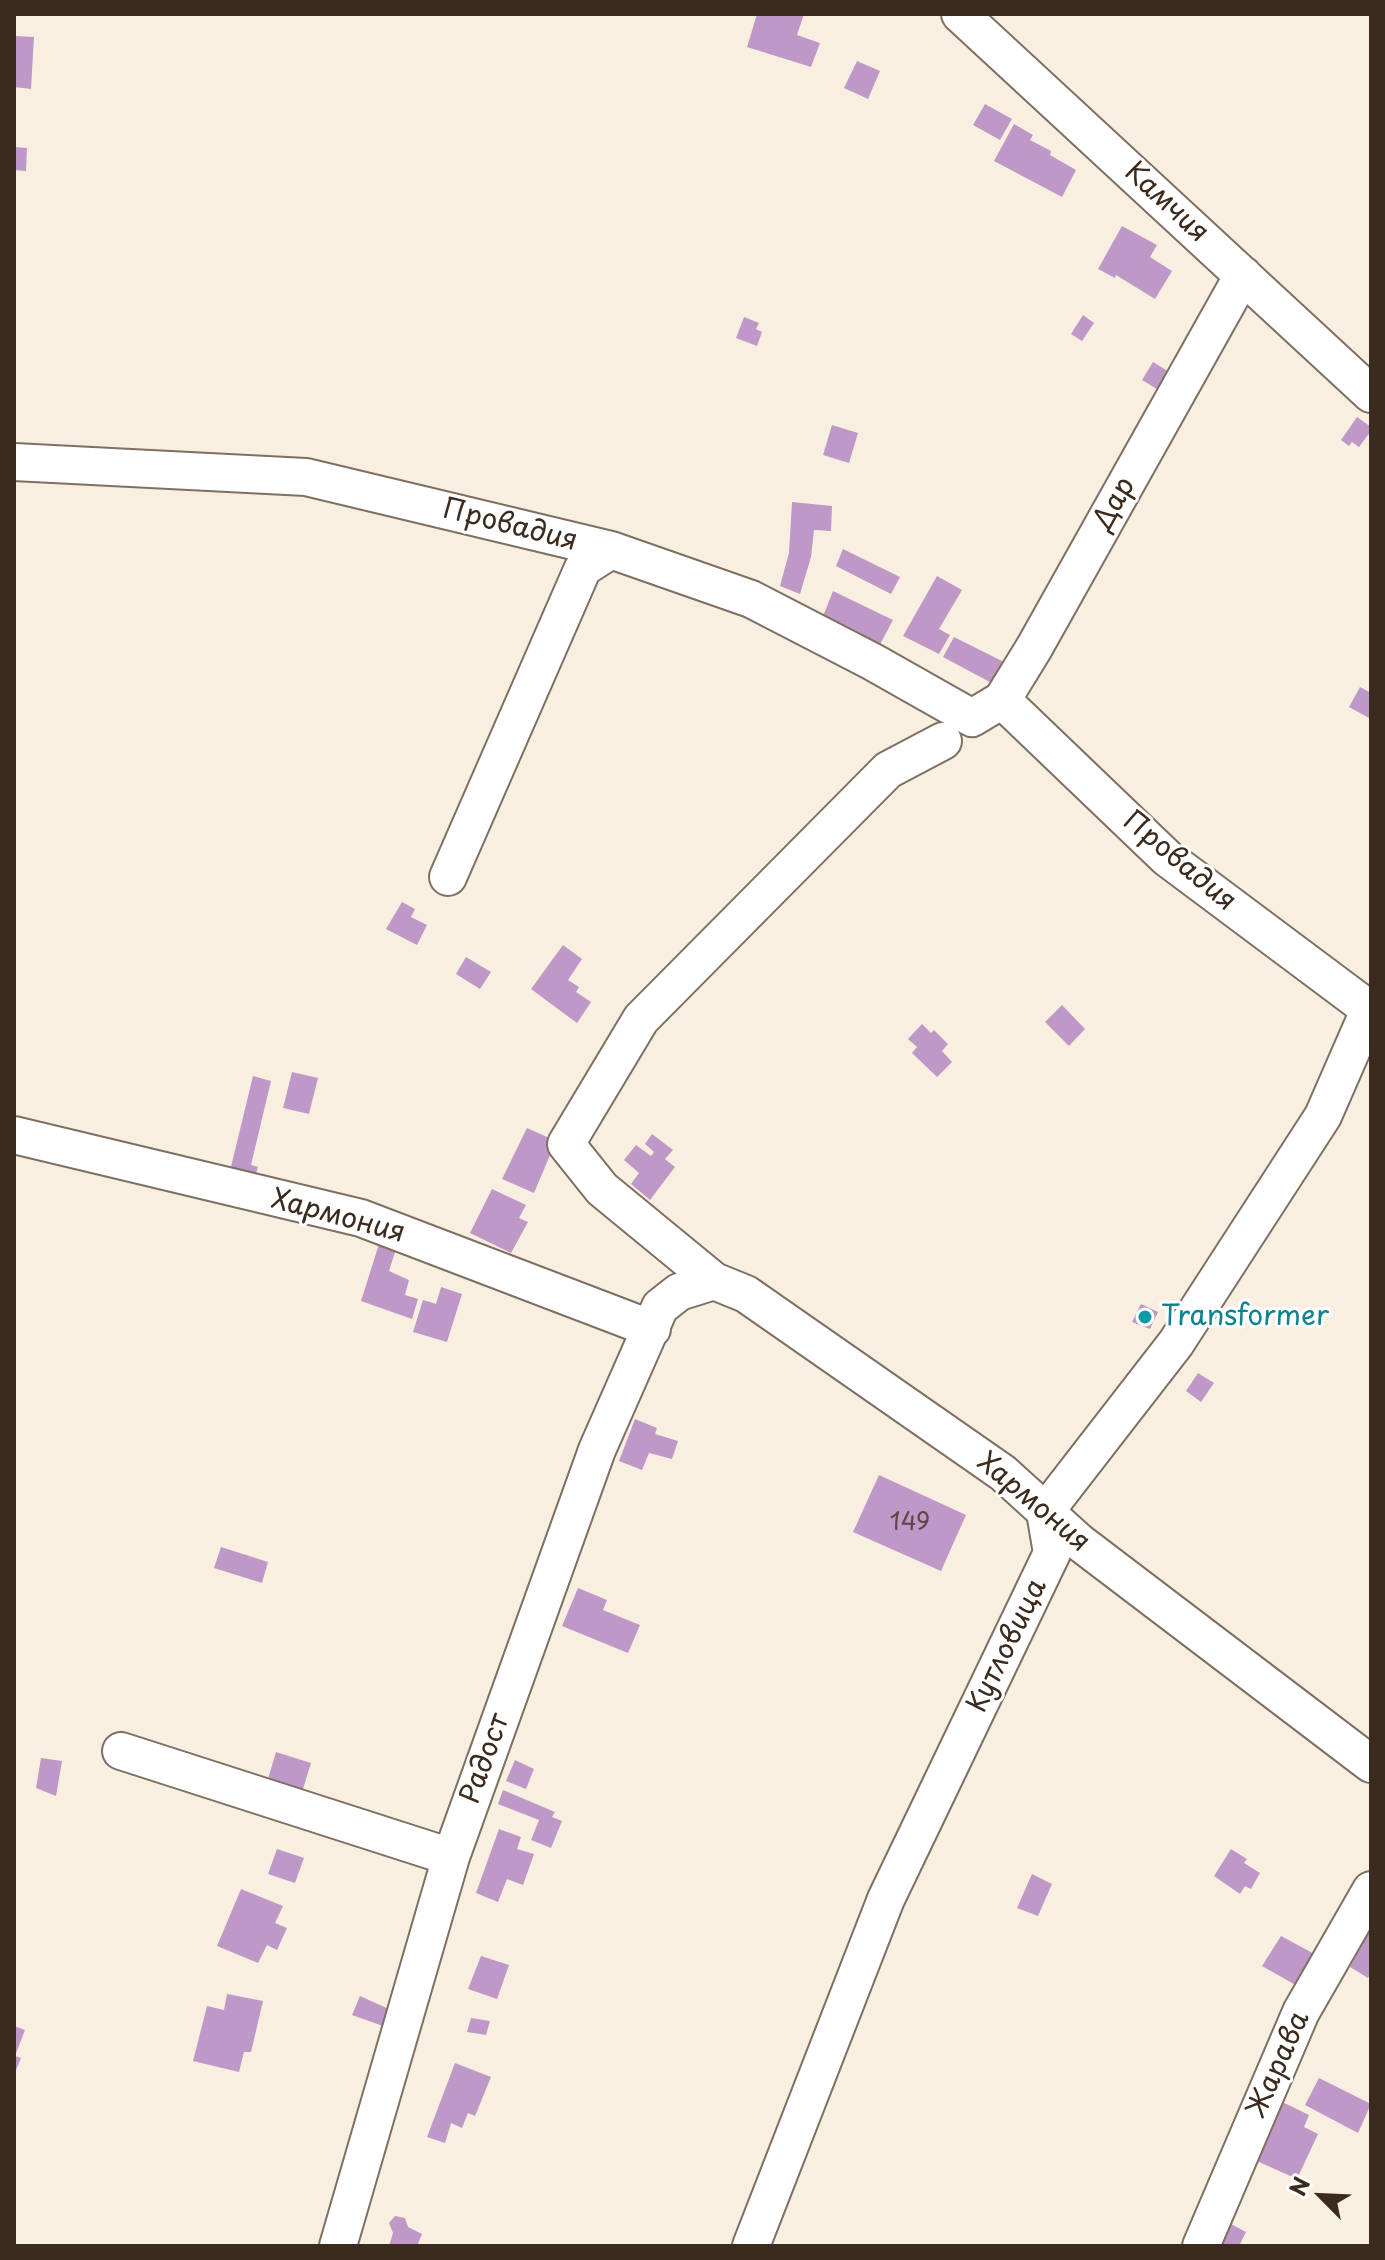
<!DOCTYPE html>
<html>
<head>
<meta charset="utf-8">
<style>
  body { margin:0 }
  #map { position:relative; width:1385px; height:2260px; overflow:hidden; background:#f9efe0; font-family:"Playpen Sans",sans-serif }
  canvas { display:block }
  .frame { position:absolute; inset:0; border:16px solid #3b2a1e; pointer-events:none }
  .north { position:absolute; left:1281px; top:2156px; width:80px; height:80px; -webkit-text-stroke:6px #fff; paint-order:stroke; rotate:294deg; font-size:22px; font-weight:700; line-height:32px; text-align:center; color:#3b2a1e }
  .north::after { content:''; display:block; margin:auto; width:28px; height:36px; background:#3b2a1e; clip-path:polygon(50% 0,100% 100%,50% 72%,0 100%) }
</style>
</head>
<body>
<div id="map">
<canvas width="1385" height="2260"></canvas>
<div class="frame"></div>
<div class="north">N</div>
</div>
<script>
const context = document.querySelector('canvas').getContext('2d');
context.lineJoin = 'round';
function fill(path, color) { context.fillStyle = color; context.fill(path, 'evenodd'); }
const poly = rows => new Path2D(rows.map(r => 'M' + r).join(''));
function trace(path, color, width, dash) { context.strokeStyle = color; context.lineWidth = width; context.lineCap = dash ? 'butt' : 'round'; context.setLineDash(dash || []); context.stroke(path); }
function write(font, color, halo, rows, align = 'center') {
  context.font = font + ' "Playpen Sans",sans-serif'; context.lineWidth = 6; context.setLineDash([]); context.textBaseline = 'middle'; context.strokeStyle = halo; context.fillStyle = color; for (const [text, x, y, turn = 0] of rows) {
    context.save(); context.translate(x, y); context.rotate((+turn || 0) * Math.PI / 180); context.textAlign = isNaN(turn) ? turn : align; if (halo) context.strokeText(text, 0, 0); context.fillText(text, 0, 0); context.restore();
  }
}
const building = poly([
  [757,14,804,14,797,35,820,43,811,67,747,47],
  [14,36,34,37,31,89,14,87],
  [857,61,880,71,868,99,844,88],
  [985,104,1012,119,1000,140,973,125],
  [1014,124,1033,135,1030,140,1051,151,1050,155,1076,170,1062,197,994,161],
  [14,147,27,148,26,171,14,170],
  [1122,226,1157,245,1150,257,1172,271,1155,299,1116,275,1115,278,1098,269],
  [1083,315,1094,323,1082,341,1071,334],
  [744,317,759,323,756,329,762,332,757,346,736,338],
  [1153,362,1181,379,1170,397,1142,380],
  [1357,417,1371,427,1371,431,1359,447,1352,442,1349,446,1341,440],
  [832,425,858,433,849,463,823,455],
  [792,502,832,506,831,531,814,530,811,557,800,594,780,586,789,553],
  [843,549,900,577,891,594,836,566],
  [937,576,962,590,939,629,950,635,939,654,903,636],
  [833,591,893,620,876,652,820,624],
  [954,637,1014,667,1001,688,943,657],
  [1360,687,1371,693,1371,719,1349,707],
  [402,902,415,909,411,917,427,925,417,945,386,929],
  [563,945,582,959,568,980,579,987,576,992,591,1002,577,1023,531,989],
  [466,957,491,972,480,989,456,974],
  [1062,1005,1085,1029,1069,1046,1045,1022],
  [922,1024,931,1033,934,1030,948,1044,942,1051,952,1062,937,1077,912,1053,917,1047,908,1039],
  [292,1072,318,1078,309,1114,283,1108],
  [253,1076,271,1081,251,1165,258,1167,255,1177,230,1171],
  [527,1128,556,1141,534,1193,502,1179],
  [652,1134,673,1150,665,1159,675,1167,650,1200,631,1184,639,1173,624,1160,636,1145,651,1156,654,1152,645,1144],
  [492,1189,526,1205,519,1218,528,1222,511,1253,470,1233],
  [379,1244,396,1249,389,1271,409,1280,405,1295,418,1299,412,1319,361,1301],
  [441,1287,462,1294,447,1342,413,1332,423,1300,436,1304],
  [1141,1304,1158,1312,1150,1329,1132,1322],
  [1198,1373,1214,1383,1201,1402,1186,1391],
  [635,1419,657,1428,655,1434,678,1441,672,1459,649,1453,642,1470,619,1461],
  [879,1475,966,1515,941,1571,853,1532],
  [221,1547,268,1562,262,1583,214,1568],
  [578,1588,607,1600,603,1610,640,1625,628,1653,562,1626],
  [276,1752,311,1763,303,1789,268,1779],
  [41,1758,62,1761,56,1796,36,1788],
  [515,1760,534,1769,526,1789,506,1781],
  [503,1790,555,1812,552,1817,562,1821,551,1848,531,1840,539,1820,498,1804],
  [499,1829,521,1837,517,1849,534,1854,523,1885,507,1879,498,1902,476,1893],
  [277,1849,304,1858,295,1883,268,1874],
  [1231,1849,1247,1859,1244,1863,1260,1873,1251,1889,1245,1886,1240,1894,1214,1876],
  [1032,1874,1052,1884,1038,1916,1017,1908],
  [241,1889,283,1906,275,1923,287,1928,277,1950,267,1945,258,1963,217,1946],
  [1371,1928,1371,1973,1368,1978,1350,1967],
  [1281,1936,1318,1956,1299,1987,1262,1966],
  [481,1956,509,1965,497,1999,468,1989],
  [227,1994,263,2001,251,2052,244,2052,239,2072,193,2061,207,2006,224,2010],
  [360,1996,389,2009,383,2026,352,2015],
  [471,2018,490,2021,486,2035,467,2032],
  [14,2026,25,2030,15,2056,21,2058,14,2075],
  [455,2063,491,2077,475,2116,468,2113,462,2128,451,2123,445,2143,427,2137],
  [1319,2078,1371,2104,1358,2133,1305,2105],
  [1276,2099,1309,2115,1304,2127,1318,2134,1297,2179,1250,2158],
  [395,2216,405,2218,408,2227,422,2234,417,2246,389,2246,393,2233,389,2223],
  [1229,2223,1246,2232,1239,2246,1217,2246]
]);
const minor = poly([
  [960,14,1371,394],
  [14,462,306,477,611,550,751,599,873,662,972,718,1002,700,1034,648,1243,275],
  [1002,700,1167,858,1369,1009],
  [448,877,583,568,611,550],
  [14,1135,361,1218,652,1329],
  [714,1281,602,1189,566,1144,641,1019,888,770,943,741],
  [121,1751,451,1857],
  [338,2246,451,1857,597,1450,660,1307,679,1292,714,1281,746,1294,1003,1473,1079,1542,1371,1764],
  [751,2246,886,1899,1052,1553,1045,1512,1176,1343,1323,1116,1371,1006],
  [1201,2246,1301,2012,1371,1890]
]);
const markers = [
  [1145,1317,8,"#0f9aa8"]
];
const numberNames = [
  ["149",910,1523]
];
const streetNames = [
  ["Камчия",1166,203,43],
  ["Дар",1115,504,-61],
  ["Провадия",510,526,14],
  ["Провадия",1179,862,40],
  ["Хармония",338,1217,15],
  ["Хармония",1033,1503,40],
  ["Кутловица",1008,1646,-64],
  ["Радост",486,1759,-70],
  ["Жарава",1279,2065,-66]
];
const cultureNames = [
  ["Transformer",1161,1317]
];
fill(building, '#be98c7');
trace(minor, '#7e6f62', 40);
trace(minor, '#fff', 36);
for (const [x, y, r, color] of markers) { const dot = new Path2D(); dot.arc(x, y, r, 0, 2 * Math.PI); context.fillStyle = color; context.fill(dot); trace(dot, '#fff', 3); }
write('24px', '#5c4648', null, numberNames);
write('28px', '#3b2a1e', '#fff', streetNames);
write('28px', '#0d838f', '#fff', cultureNames, 'left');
</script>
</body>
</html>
